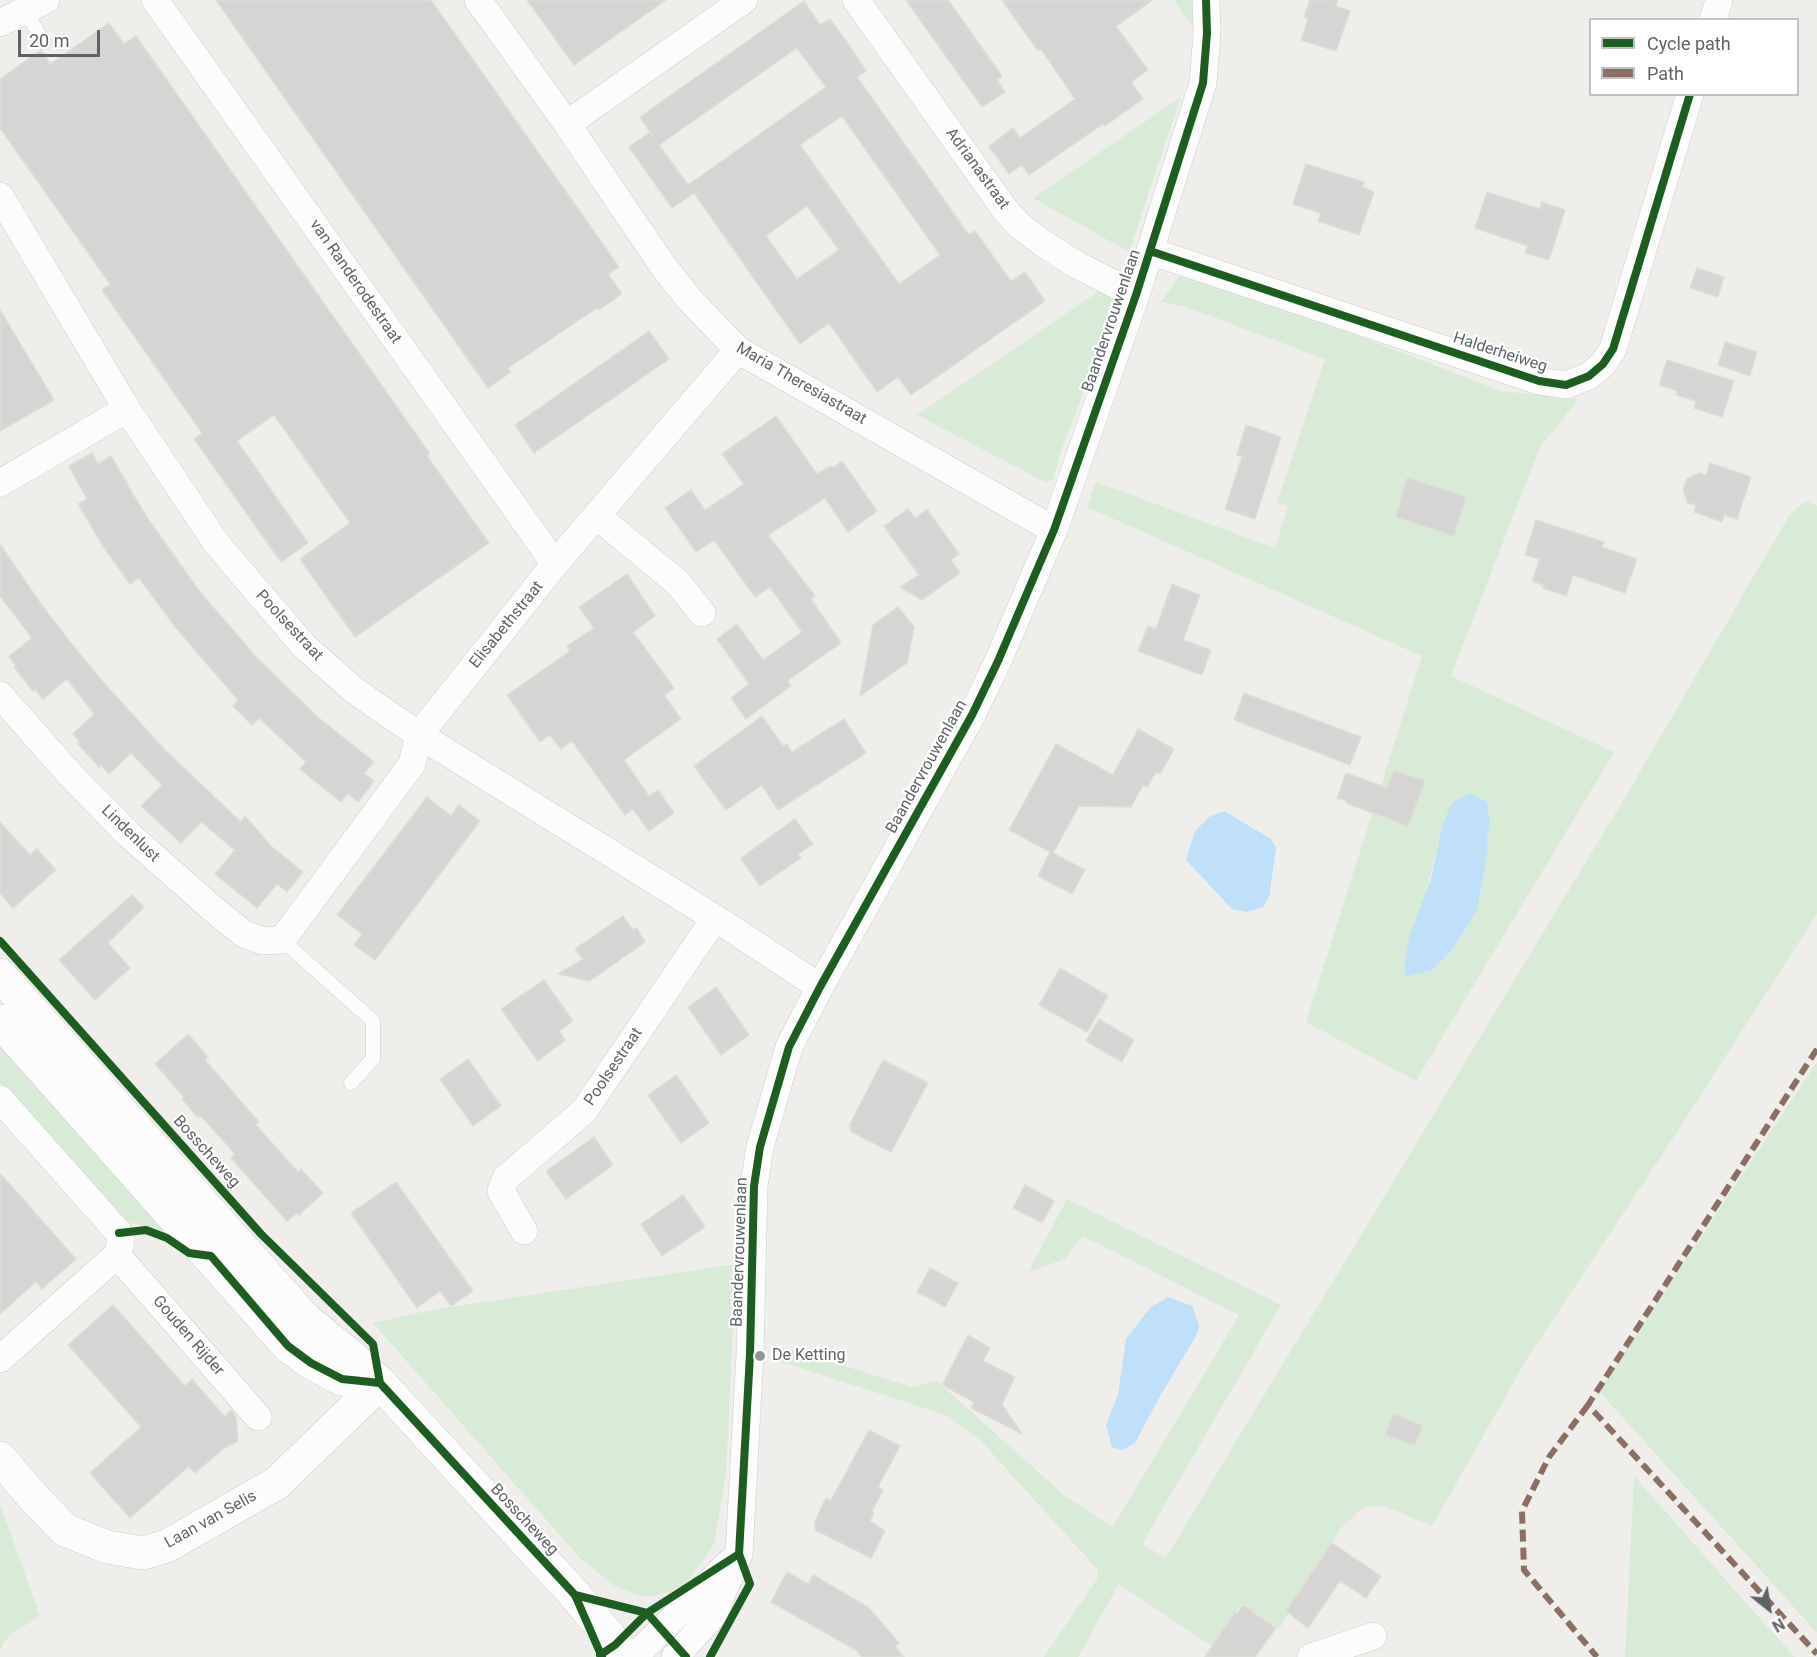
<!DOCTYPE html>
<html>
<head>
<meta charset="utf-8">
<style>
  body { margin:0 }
  #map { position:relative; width:1817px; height:1657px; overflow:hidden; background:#efeeea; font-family:Roboto,sans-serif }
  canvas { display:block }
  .legend { position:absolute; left:1589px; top:18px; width:210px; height:78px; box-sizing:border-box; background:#fff; border:2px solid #bfc1c3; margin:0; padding:8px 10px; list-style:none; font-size:18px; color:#5f6368 }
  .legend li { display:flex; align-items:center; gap:12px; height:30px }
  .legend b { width:30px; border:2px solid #bfc1c3 }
  .north { position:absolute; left:1739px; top:1579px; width:60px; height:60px; -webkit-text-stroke:4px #fff; paint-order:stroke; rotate:150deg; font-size:16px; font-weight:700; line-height:24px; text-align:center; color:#5f6368 }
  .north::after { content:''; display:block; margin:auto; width:21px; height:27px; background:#5f6368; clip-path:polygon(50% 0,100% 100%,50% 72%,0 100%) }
  .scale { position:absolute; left:18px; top:30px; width:82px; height:27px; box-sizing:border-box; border:3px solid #5f6368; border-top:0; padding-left:8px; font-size:18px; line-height:21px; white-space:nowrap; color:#5f6368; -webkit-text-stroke:4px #fff; paint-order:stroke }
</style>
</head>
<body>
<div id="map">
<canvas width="1817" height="1657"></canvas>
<ul class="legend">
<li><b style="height:8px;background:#1b5e20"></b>Cycle path</li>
<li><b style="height:8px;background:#8d6e63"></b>Path</li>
</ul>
<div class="north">N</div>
<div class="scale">20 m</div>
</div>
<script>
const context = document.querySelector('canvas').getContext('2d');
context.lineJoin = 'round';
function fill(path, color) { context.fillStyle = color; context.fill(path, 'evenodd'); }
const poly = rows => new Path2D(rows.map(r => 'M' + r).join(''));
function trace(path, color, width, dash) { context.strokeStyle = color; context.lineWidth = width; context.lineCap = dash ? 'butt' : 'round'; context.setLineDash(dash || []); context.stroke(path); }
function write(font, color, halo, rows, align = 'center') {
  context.font = font + ' Roboto,sans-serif'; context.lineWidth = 4.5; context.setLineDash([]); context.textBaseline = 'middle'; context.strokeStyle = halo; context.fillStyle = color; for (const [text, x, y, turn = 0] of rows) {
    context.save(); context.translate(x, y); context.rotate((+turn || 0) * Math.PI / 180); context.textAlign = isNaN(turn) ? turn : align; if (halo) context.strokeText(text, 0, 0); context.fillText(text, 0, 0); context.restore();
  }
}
const green = poly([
  [1174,0,1201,0,1200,37],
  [1181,97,1129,252,1033,198],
  [1182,272,1338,328,1501,391,1579,399,1540,447,1451,676,1614,752,1416,1081,1306,1022,1422,656,1087,507,1096,482,1275,548,1288,506,1277,503,1325,359,1186,307,1161,302],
  [1490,823,1486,845,1452,950,1432,970,1406,977,1442,827],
  [1105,287,1112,299,1086,386,1061,451,1053,480,1045,482,917,415],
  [1806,501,1817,506,1817,914,1677,1132,1527,1359,1432,1526,1385,1506,1363,1507,1341,1528,1279,1629,1241,1604,1212,1646,1119,1584,1078,1657,1044,1657,1097,1579,1098,1570,980,1440,946,1415,779,1361,781,1351,793,1350,912,1387,937,1381,1065,1496,1113,1527,1239,1315,1083,1236,1065,1259,1028,1272,1067,1199,1281,1305,1142,1544,1166,1558,1633,784,1790,514],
  [0,1029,169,1234,157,1229,123,1221,0,1083],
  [1817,1062,1817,1633,1599,1391],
  [736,1264,726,1473,714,1544,687,1582,667,1593,643,1597,616,1587,579,1557,373,1323,431,1310],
  [1634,1476,1763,1622,1795,1657,1625,1657],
  [0,1504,40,1616,10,1635,4,1642,0,1651]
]);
const water = poly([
  [1470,793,1487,802,1490,823,1486,845,1488,848,1477,910,1452,950,1432,970,1406,977,1404,966,1410,935,1431,879,1442,827,1451,804],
  [1224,811,1271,839,1276,848,1269,897,1263,907,1247,912,1232,909,1186,860,1195,831,1209,817],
  [1168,1297,1192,1306,1199,1325,1197,1334,1159,1398,1135,1443,1122,1450,1112,1447,1106,1425,1118,1395,1126,1339,1150,1308]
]);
const building = poly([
  [216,0,431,0,619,267,608,274,622,294,599,310,597,308,508,368,511,372,488,388,216,0],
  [527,0,666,0,574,65,527,0],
  [906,0,948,0,1002,76,997,80,1005,92,982,107,906,0],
  [1002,0,1153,0,1116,26,1148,70,1131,82,1143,99,1105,126,1103,124,1029,175,1022,165,1009,174,989,146,1013,128,1020,138,1075,99,1041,49,1038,51,1002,0],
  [1310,0,1338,0,1336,6,1350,11,1336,51,1301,40,1308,19,1304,17,1310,0],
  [804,1,820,25,830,19,846,41,866,71,857,77,969,235,975,231,1011,281,1025,272,1045,301,911,395,898,377,877,392,829,323,800,344,694,193,672,208,629,147,650,132,655,139,640,117,804,1],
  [797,48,826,87,688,185,659,145,797,48],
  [842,116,940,255,899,284,800,145,842,116],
  [807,206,839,250,797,279,766,236,807,206],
  [109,23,124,44,136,36,430,454,427,456,489,543,355,637,300,559,350,523,274,415,237,441,308,543,281,562,194,439,202,433,102,290,110,284,0,128,0,79,41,50,50,64,109,23],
  [1306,164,1364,182,1362,187,1374,192,1359,235,1318,221,1321,213,1293,204,1306,164],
  [1487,192,1540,209,1542,202,1565,210,1549,260,1525,253,1528,246,1475,228,1487,192],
  [1697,268,1724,277,1718,297,1690,288,1697,268],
  [0,310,54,400,0,431,0,310],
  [649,331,669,359,534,453,515,425,649,331],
  [1725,342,1757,352,1750,376,1718,365,1725,342],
  [1667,360,1734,381,1722,417,1694,408,1696,401,1676,395,1678,391,1659,385,1667,360],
  [776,416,817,474,831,466,833,468,842,461,877,511,848,532,825,498,768,535,815,596,811,599,841,643,787,681,791,686,746,719,731,698,749,684,717,639,737,624,763,660,802,632,770,587,755,597,714,540,696,552,665,508,691,490,705,510,744,484,722,454,776,416],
  [1246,425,1281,437,1255,519,1225,509,1242,456,1237,455,1246,425],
  [92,453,98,464,111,456,146,516,200,592,258,659,320,719,374,762,364,773,374,781,358,802,348,794,341,802,300,769,306,762,259,718,252,725,233,706,238,700,176,628,139,578,130,584,103,546,78,504,87,499,69,466,92,453],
  [1710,463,1751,477,1737,519,1724,515,1722,522,1694,512,1696,505,1688,503,1683,490,1687,479,1699,473,1706,475,1710,463],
  [1407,478,1466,497,1454,536,1396,517,1407,478],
  [908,509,915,518,927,509,959,554,951,560,960,573,922,600,900,587,919,575,884,526,908,509],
  [1536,520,1604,542,1602,547,1637,559,1625,593,1573,575,1566,596,1543,588,1543,585,1532,581,1540,559,1525,555,1536,520],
  [0,544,41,604,71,643,103,682,166,751,241,822,245,816,272,847,303,872,287,892,277,884,257,908,215,874,235,850,201,822,181,843,141,806,162,785,131,753,109,774,101,765,99,767,78,744,80,742,73,734,94,714,67,679,43,699,36,690,33,691,14,667,16,666,9,656,32,638,0,596,0,544],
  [627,574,655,616,633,632,674,688,664,695,681,719,624,760,649,796,658,790,674,813,649,831,633,809,625,815,572,741,561,749,550,735,540,742,507,695,570,651,567,646,594,628,579,607,627,574],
  [1172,584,1200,595,1183,640,1211,650,1202,675,1138,651,1148,626,1156,629,1172,584],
  [898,607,914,627,907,663,860,696,873,625,898,607],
  [1244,693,1361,737,1350,765,1234,720,1244,693],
  [762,716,783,746,787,744,792,752,844,719,866,753,778,810,762,785,726,810,694,766,762,716],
  [1138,729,1174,749,1160,774,1156,772,1147,787,1143,785,1131,807,1079,806,1053,853,1085,870,1072,894,1038,876,1050,852,1009,830,1056,744,1113,775,1138,729],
  [1394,770,1425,781,1408,826,1346,803,1346,801,1337,798,1346,773,1387,788,1394,770],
  [427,797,451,816,459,805,480,821,375,960,354,945,362,934,337,915,427,797],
  [795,819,813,844,798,854,801,858,760,886,741,858,795,819],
  [0,822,30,855,37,849,56,870,13,908,0,893,0,822],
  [132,895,144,907,108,943,130,968,95,1000,59,960,132,895],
  [623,916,633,930,637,928,645,942,590,981,558,974,583,959,575,949,623,916],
  [1060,968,1108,996,1087,1032,1039,1005,1060,968],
  [544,980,573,1021,559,1031,565,1040,538,1061,501,1009,544,980],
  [716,987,749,1035,721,1055,688,1007,716,987],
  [1099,1019,1134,1040,1122,1062,1086,1041,1099,1019],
  [188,1034,208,1057,205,1060,259,1122,256,1125,298,1172,301,1169,323,1193,299,1215,297,1213,287,1221,231,1158,235,1154,200,1115,198,1118,182,1099,184,1097,155,1064,188,1034],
  [468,1059,501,1106,473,1126,440,1079,468,1059],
  [883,1060,928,1083,891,1152,850,1131,851,1128,849,1126,883,1060],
  [676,1075,709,1123,681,1143,648,1095,676,1075],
  [594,1137,613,1165,566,1199,546,1171,594,1137],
  [0,1173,76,1259,42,1289,36,1282,0,1314,0,1173],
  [396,1182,473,1291,451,1306,440,1291,417,1308,351,1213,396,1182],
  [1025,1185,1054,1201,1042,1223,1013,1208,1025,1185],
  [683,1195,705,1227,662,1256,641,1224,683,1195],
  [930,1268,958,1283,945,1307,917,1292,930,1268],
  [113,1305,185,1386,192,1379,225,1417,231,1410,236,1416,238,1441,223,1449,195,1473,189,1466,130,1518,90,1473,141,1427,68,1345,113,1305],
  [968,1335,990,1348,983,1361,1015,1377,1002,1404,1022,1434,971,1408,974,1402,942,1385,968,1335],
  [1393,1414,1422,1425,1415,1445,1385,1435,1393,1414],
  [869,1430,900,1446,878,1487,883,1490,872,1511,874,1513,870,1521,885,1531,871,1558,815,1530,815,1521,826,1498,831,1500,869,1430],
  [1332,1543,1381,1576,1366,1598,1340,1581,1308,1628,1286,1611,1332,1543],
  [787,1572,808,1584,813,1575,868,1607,899,1643,895,1646,904,1657,862,1657,856,1650,771,1602,787,1572],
  [1243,1605,1276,1628,1255,1657,1205,1657,1235,1612,1237,1614,1243,1605]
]);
const service = poly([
  [25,10,43,41],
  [282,940,373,1021,373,1059,351,1083]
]);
const minor = poly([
  [155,0,555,564],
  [478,0,567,124,663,266,690,300,738,350,1054,530],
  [856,0,1006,211,1020,226,1044,244,1077,265,1136,295],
  [1713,20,1719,0],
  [0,23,46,0],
  [567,124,744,0],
  [0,196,127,409,217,544,304,646,355,691,419,735,715,918,820,987],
  [1150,251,1539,381,1566,385,1589,376,1603,364,1613,349,1690,94],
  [0,483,127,409],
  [597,516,678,583,702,613],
  [0,695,66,770,128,834,213,909,244,934,263,941,282,940,412,764,419,735,555,564,738,350],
  [0,1099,119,1233,121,1242,117,1255,0,1359],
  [524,1231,501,1191,506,1178,584,1111,715,918],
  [117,1255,258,1417],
  [634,1657,729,1563],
  [675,1657,713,1615,739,1554,750,1354,754,1186,760,1147,789,1047,820,987,972,715,998,661,1054,530,1136,295,1203,83,1207,33,1206,0],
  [1311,1657,1373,1636]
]);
const tertiary = poly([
  [0,1458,35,1499,65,1530,107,1547,143,1553,167,1546,277,1483,380,1383]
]);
const secondary = poly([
  [0,975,305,1319,352,1357,380,1383,575,1595,626,1657],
  [0,1021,288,1346,311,1363,342,1379,380,1383]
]);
const quiet = poly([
  [1817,1049,1588,1405,1817,1654],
  [1588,1405,1549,1457,1522,1511,1524,1570,1597,1657]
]);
const cycleway = poly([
  [1150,251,1539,381,1566,385,1589,376,1603,364,1613,349,1690,94],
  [0,941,261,1234,373,1344,380,1383,575,1595,602,1657],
  [119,1233,146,1230,167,1238,189,1253,211,1256,288,1346,311,1363,342,1379,380,1383],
  [575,1595,647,1613,686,1657],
  [600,1655,615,1645,647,1613,739,1554],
  [710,1657,750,1584,739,1554,750,1354,754,1186,760,1147,789,1047,820,987,972,715,998,661,1054,530,1136,295,1203,83,1207,33,1206,0]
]);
const markers = [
  [760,1356,6,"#919496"]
];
const streetNames = [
  ["Adrianastraat",977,169,54],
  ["van Randerodestraat",355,282,55],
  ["Baandervrouwenlaan",1112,321,-71],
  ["Halderheiweg",1500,353,18],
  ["Maria Theresiastraat",801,384,30],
  ["Elisabethstraat",507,625,-51],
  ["Poolsestraat",289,626,47],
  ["Baandervrouwenlaan",927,767,-61],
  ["Lindenlust",130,834,44],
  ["Poolsestraat",614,1067,-56],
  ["Bosscheweg",206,1152,48],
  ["Baandervrouwenlaan",740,1252,-88],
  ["Gouden Rijder",188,1336,49],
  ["Laan van Selis",211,1520,-29],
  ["Bosscheweg",524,1520,47]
];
const poiNames = [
  ["De Ketting",772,1356]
];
fill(green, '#d8ebd6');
fill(water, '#bfe0f9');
fill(building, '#d6d5d3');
trace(building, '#deddd9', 1.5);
trace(service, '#cbcccc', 15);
trace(minor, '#cbcccc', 28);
trace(tertiary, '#cbcccc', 34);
trace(secondary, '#cacacb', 34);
trace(service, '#fdfcfc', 14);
trace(minor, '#fdfcfc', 27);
trace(tertiary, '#fdfcfc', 33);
trace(secondary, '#fdfcfc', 33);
trace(quiet, '#8d6e63', 6, [12, 6]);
trace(cycleway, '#1b5e20', 8);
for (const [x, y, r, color] of markers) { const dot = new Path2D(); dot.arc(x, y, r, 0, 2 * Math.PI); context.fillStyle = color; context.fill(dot); trace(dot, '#fff', 2); }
write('16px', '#5f6368', '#fff', streetNames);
write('16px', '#5f6368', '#fff', poiNames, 'left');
</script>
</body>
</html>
